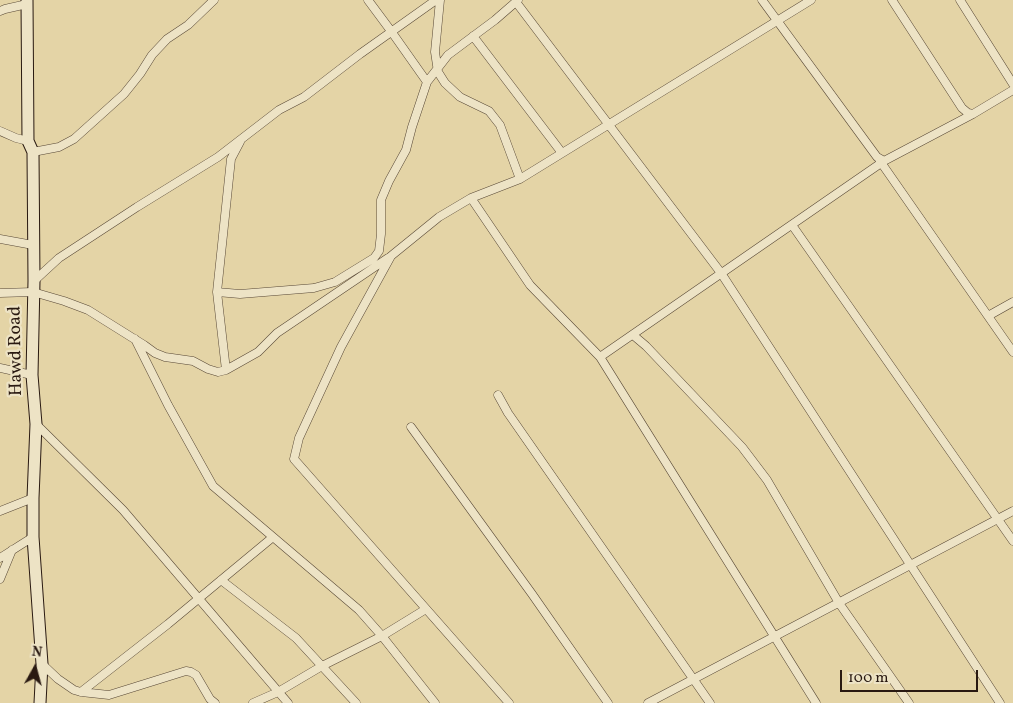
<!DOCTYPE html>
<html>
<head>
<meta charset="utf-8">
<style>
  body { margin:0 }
  #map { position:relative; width:1013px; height:703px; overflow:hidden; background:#e4d4a6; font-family:Vollkorn,serif }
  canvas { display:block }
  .north { position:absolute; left:10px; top:643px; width:50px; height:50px; -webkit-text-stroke:4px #ede3c5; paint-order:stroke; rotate:7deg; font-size:14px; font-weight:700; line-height:20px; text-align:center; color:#291911 }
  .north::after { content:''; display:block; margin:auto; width:18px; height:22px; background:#291911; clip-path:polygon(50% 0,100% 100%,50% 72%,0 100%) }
  .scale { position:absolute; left:840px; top:670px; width:138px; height:22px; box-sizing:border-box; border:2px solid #291911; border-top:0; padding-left:6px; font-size:15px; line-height:18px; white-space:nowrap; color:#291911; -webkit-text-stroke:4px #ede3c5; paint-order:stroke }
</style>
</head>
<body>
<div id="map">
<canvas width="1013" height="703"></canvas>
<div class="north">N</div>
<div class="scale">100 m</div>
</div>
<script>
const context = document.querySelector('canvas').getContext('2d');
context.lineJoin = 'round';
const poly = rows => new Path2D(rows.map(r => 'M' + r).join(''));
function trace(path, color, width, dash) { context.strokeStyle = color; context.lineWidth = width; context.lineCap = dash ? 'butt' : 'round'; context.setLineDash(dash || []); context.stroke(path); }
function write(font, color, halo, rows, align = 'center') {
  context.font = font + ' Vollkorn,serif'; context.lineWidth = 4.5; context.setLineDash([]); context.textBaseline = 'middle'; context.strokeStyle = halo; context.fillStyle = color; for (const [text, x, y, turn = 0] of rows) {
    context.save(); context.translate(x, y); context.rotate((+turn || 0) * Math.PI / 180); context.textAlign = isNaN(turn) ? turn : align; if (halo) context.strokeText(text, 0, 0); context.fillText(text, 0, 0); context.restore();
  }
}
const minor = poly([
  [368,0,391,31,427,82],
  [440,0,435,52,438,72,445,83,460,97,489,111,500,125,520,179],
  [762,0,877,157,884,161,973,114],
  [892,0,962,108,968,113,973,114,1013,90],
  [960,0,1013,84],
  [516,2,721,273,1000,703],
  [0,11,5,9,27,4],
  [473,36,562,153],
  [0,131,16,138,28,141],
  [33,152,59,147,74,139,124,94,140,74,152,55,167,39,188,25,214,0],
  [880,161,1013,352],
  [471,198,530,285,600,357,816,703],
  [792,225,1013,541],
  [0,239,33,245],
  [34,281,59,258,137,207,218,157,279,110,304,97,360,54,436,0],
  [217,292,240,294,314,288,335,282,374,258,379,251,381,234,381,200,389,181,406,150,412,127,427,82,448,55,495,20,518,0],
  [0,293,33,292,64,301,88,310,144,345,155,353,165,357,193,361,208,369,218,372,226,370,258,352,277,333,388,258],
  [988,316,1013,302],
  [633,335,646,346,742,447,767,480,839,603,909,703],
  [135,339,168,405,213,486,359,610,382,636,435,703],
  [600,357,884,161],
  [0,368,32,375],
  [226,370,217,292,231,159,240,142],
  [498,395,508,413,710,703],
  [36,424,123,510,288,703],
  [411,427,532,594,608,703],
  [0,511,33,498],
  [0,558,33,537],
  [0,579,12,550],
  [221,580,296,638,356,703],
  [42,664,58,679,74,690,81,692,109,695,186,671,191,672,196,675,210,699,215,703],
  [81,692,168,624,273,537],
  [253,703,278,692,322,666,382,636,426,609],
  [509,703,294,459,299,438,341,347,391,256,439,217,471,198,520,179,811,0],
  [648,703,1013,511]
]);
const secondary = poly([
  [27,0,28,141,33,152,34,281,32,375,36,424,33,498,33,537,42,664,40,703]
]);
const streetNames = [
  ["Hawd Road",17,351,-91]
];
trace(minor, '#584836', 9);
trace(secondary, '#291911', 13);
trace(minor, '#ede3c5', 8);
trace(secondary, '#ede3c5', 11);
write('18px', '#291911', '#ede3c5', streetNames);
</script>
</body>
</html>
